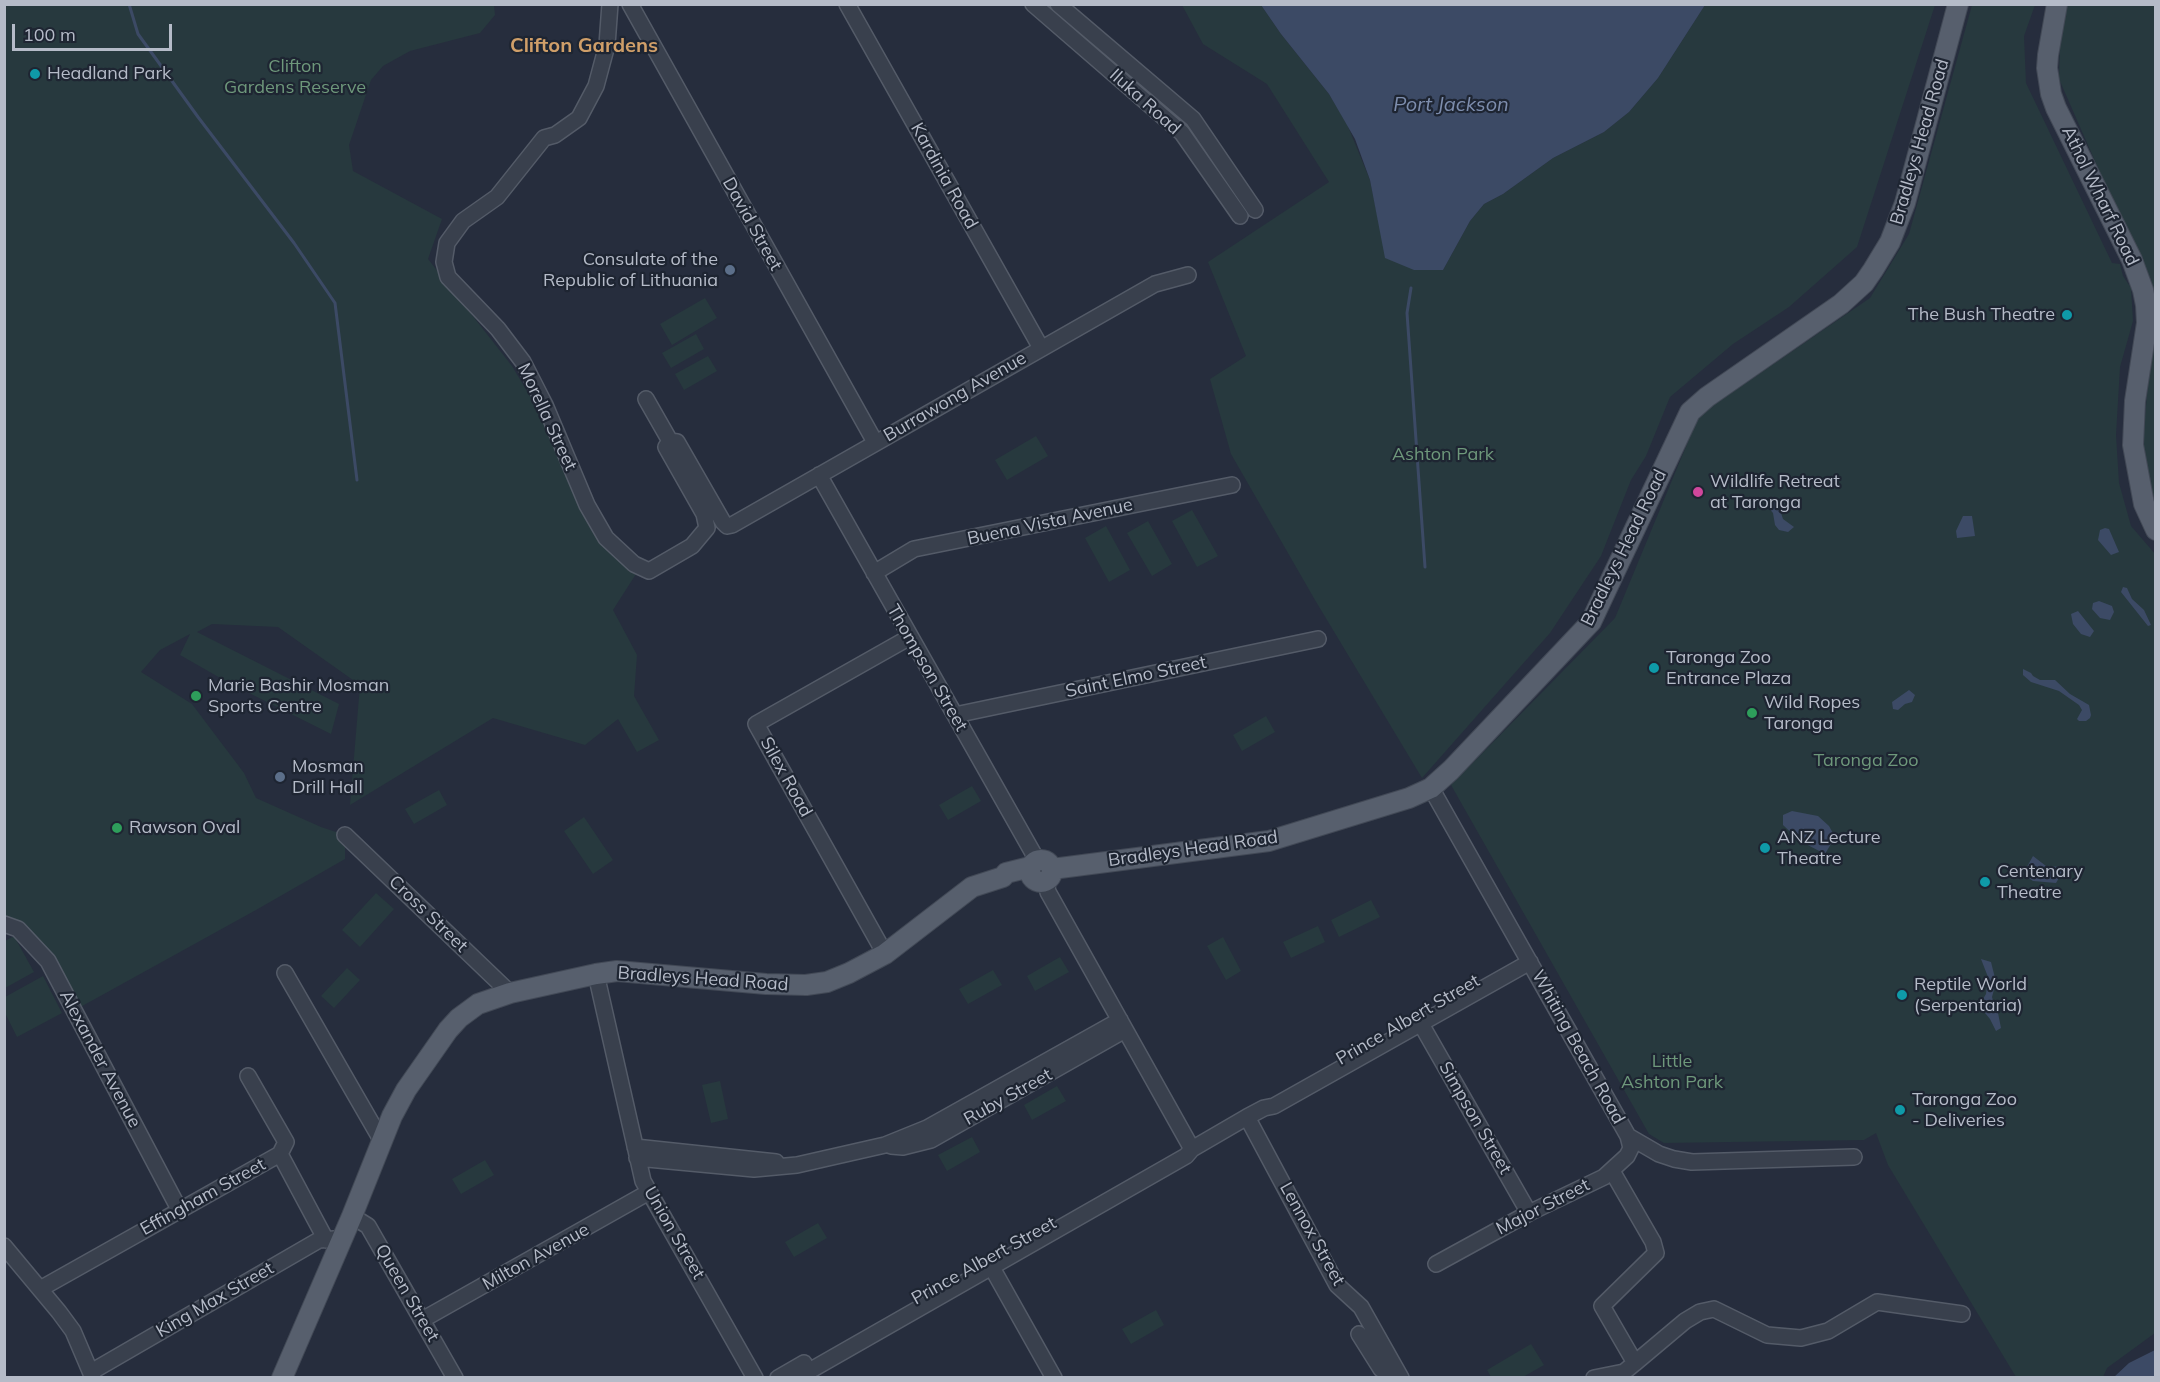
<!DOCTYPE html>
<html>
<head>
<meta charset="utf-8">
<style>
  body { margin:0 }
  #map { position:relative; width:2160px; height:1382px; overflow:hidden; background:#262d3d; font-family:Mulish,sans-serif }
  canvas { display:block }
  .frame { position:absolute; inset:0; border:6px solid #b5bbc8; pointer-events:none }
  .scale { position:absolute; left:12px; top:24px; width:160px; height:27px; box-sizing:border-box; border:3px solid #b5bbc8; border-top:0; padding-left:8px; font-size:18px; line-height:21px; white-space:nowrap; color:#b5bbc8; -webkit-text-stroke:4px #1e2532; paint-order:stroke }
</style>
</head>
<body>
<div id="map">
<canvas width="2160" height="1382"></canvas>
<div class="frame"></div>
<div class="scale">100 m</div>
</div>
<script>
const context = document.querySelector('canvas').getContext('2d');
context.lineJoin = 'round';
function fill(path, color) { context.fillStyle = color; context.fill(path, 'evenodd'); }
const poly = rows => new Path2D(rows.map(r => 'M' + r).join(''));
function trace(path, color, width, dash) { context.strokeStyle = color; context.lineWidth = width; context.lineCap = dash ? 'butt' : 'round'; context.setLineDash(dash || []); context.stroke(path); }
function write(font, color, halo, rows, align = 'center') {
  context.font = font + ' Mulish,sans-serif'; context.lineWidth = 4.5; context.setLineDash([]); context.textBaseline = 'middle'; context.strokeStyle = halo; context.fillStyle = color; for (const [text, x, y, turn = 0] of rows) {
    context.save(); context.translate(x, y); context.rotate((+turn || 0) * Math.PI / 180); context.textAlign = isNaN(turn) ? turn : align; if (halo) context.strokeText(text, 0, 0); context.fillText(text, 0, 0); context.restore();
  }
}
const green = poly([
  [4,5,494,5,495,15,480,33,410,51,383,66,371,80,349,145,353,171,442,219,428,259,512,366,636,574,613,610,637,655,634,696,659,740,637,752,618,719,585,745,493,718,350,805,360,685,278,627,212,624,197,632,339,704,331,734,229,683,180,655,190,634,160,650,141,672,192,704,244,773,256,798,321,827,345,835,345,859,256,910,75,1010,48,961,5,924],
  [1182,5,1261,5,1281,34,1329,94,1347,124,1370,180,1381,233,1443,270,1470,221,1484,204,1503,194,1553,158,1604,132,1629,112,1658,78,1705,5,1935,5,1857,247,1789,307,1733,344,1670,397,1646,456,1631,480,1601,556,1550,633,1422,778,1315,600,1231,454,1210,379,1246,356,1208,262,1329,182,1267,84,1203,44],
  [1972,5,2035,5,2024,36,2026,83,2112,263,2120,264,2123,276,2131,288,2133,321,2120,367,2116,435,2119,483,2131,526,2156,555,2155,1333,2107,1368,2103,1377,2016,1377,1888,1165,1876,1133,1864,1140,1664,1143,1649,1134,1451,785,1615,618,1699,415,1870,298,1909,234],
  [2066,5,2155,5,2155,298,2059,79,2060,43],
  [705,298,717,318,672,345,660,324],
  [2155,305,2155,500,2141,462],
  [696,334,704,349,671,368,662,353],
  [708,356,717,371,684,390,675,374],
  [1036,436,1048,456,1007,480,995,460],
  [1192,510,1218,556,1197,567,1172,521],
  [1148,521,1172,564,1152,576,1127,533],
  [1106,526,1130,570,1109,582,1085,538],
  [1266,716,1275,732,1242,751,1233,735],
  [972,786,981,801,948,820,939,805],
  [439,790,447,805,414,824,405,809],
  [584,817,613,860,593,874,564,831],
  [376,893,394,909,360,947,342,930],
  [1371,900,1380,917,1339,937,1331,920],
  [1318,926,1325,942,1291,958,1283,942],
  [14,936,34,972,5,988,5,941],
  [1223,937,1241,971,1226,980,1207,946],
  [1060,957,1069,972,1035,991,1027,976],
  [347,968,360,980,334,1008,321,996],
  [993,970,1002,985,968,1004,959,989],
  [43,976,62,1013,17,1037,5,1013,5,997],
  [720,1081,728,1119,711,1123,702,1085],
  [1057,1086,1066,1101,1032,1120,1024,1105],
  [972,1137,980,1152,947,1171,938,1155],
  [485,1160,494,1175,461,1194,452,1179],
  [818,1223,827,1238,794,1257,785,1242],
  [1156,1310,1164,1325,1131,1344,1122,1329],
  [1531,1344,1544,1365,1523,1377,1491,1377,1487,1370]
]);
const water = poly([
  [1261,5,1705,5,1658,78,1629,112,1604,132,1553,158,1503,194,1484,204,1470,221,1443,270,1414,270,1385,258,1370,180,1355,139,1329,94,1281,34],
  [1774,501,1779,507,1783,519,1794,527,1788,532,1779,530,1775,525,1773,513,1768,507],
  [1963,516,1972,516,1975,536,1957,538,1956,531],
  [2105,528,2109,529,2119,552,2111,555,2098,540,2100,530],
  [2123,587,2127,588,2132,599,2144,610,2151,625,2148,626,2121,592],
  [2099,601,2112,606,2114,612,2110,620,2100,618,2092,609,2093,603],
  [2078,611,2094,631,2090,637,2081,634,2073,624,2071,614],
  [2023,669,2031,673,2033,676,2040,680,2055,680,2070,694,2089,705,2091,715,2090,718,2086,721,2079,721,2077,719,2082,710,2079,705,2059,691,2031,682,2023,675],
  [1909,690,1915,695,1912,702,1905,704,1898,710,1893,709,1892,702],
  [1792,811,1818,816,1829,826,1835,837,1825,854,1800,841,1783,825,1783,815],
  [2033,856,2046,866,2062,867,2063,871,2056,883,2033,881,2023,874],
  [1981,959,1991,962,1996,982,1992,997,1994,1004,1997,1008,2001,1028,1996,1031,1990,1019,1985,1013,1983,1007,1983,999,1986,994,1988,977],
  [2155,1350,2155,1377,2114,1377,2129,1363]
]);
const stream = poly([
  [129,4,138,34,198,117,294,243,335,303,357,480],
  [1411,288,1407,313,1425,567]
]);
const minor = poly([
  [610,4,607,45,596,86,579,118,555,135,544,138,497,197,463,221,447,243,444,262,448,277,498,329,523,362,545,405,587,505,606,538,634,564,649,571,692,546,707,528,704,514,666,447,670,441,677,442,723,522,727,526,732,525,1155,284,1188,275],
  [630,4,875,442],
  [847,4,1041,348],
  [1033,4,1182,133,1240,216],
  [1058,4,1193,119,1255,210],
  [646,399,670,441],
  [819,475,1037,860],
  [874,573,914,549,1232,485],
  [955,715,1318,639],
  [1431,788,1628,1136,1659,1154,1674,1159,1692,1162,1854,1157],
  [345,835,510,993],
  [1046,881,1048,892,1192,1149],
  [4,924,18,929,48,961,179,1209],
  [885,954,756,724,910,637],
  [285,973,383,1143],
  [596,974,643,1181,755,1378],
  [1421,1024,1529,1213],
  [248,1076,286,1142,280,1154],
  [1247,1117,1337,1285,1361,1307,1401,1378],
  [891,1146,903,1147,931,1140,1125,1030],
  [635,1147,776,1162],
  [637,1158,754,1169,797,1165,885,1145,927,1128,1120,1020],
  [1612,1171,1653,1242,1656,1253,1602,1306,1635,1363,1685,1321,1700,1312,1714,1309,1767,1335,1801,1338,1828,1331,1877,1302,1962,1314],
  [352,1216,368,1226,455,1378],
  [4,1246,59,1312,73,1331,93,1378],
  [1436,1264,1529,1213,1604,1177,1627,1156,1631,1148,1628,1136],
  [991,1266,1054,1378],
  [40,1289,280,1154,326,1240],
  [422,1320,649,1192],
  [1359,1334,1381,1369,1396,1378],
  [91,1372,319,1240,334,1239],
  [778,1378,804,1363],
  [797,1378,1186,1156,1192,1149,1247,1117,1264,1108,1274,1106,1530,962],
  [1594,1378,1624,1372,1635,1363]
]);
const major = poly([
  [2057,4,2048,55,2047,68,2051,94,2056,108,2132,260,2143,290,2146,305,2147,323,2135,401,2133,445,2144,504,2156,530],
  '1030 871a11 11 0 1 1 22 0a11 11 0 1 1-22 0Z',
  [1052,869,1269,841,1409,798,1431,788,1451,770,1591,622,1690,412,1707,397,1841,304,1864,283,1873,270,1890,242,1905,203,1958,4],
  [282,1378,352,1216,392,1116,406,1090,448,1030,459,1018,478,1004,510,993,596,974,617,971,766,984,806,985,827,982,849,973,885,954,972,887,1003,877,1006,873,1030,867]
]);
const markers = [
  [35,74,6,"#0f9aa8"],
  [730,270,6,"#5c6f8a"],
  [2067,315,6,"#0f9aa8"],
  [1698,492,6,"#d1479c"],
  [1654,668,6,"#0f9aa8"],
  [196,696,6,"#2e9e5b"],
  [1752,713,6,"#2e9e5b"],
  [280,777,6,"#5c6f8a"],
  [117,828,6,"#2e9e5b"],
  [1765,848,6,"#0f9aa8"],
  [1985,882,6,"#0f9aa8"],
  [1902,995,6,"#0f9aa8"],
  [1900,1110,6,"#0f9aa8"]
];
const parkNames = [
  ["Clifton",295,67],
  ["Gardens Reserve",295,88],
  ["Ashton Park",1443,455],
  ["Taronga Zoo",1866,761],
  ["Little",1672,1062],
  ["Ashton Park",1672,1083]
];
const poiNames = [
  ["Headland Park",47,74],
  ["Consulate of the",718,260,"right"],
  ["Republic of Lithuania",718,281,"right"],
  ["The Bush Theatre",2055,315,"right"],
  ["Wildlife Retreat",1710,482],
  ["at Taronga",1710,503],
  ["Taronga Zoo",1666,658],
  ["Entrance Plaza",1666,679],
  ["Marie Bashir Mosman",208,686],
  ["Sports Centre",208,707],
  ["Wild Ropes",1764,703],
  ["Taronga",1764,724],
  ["Mosman",292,767],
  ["Drill Hall",292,788],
  ["Rawson Oval",129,828],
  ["ANZ Lecture",1777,838],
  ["Theatre",1777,859],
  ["Centenary",1997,872],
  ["Theatre",1997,893],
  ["Reptile World",1914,985],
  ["(Serpentaria)",1914,1006],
  ["Taronga Zoo",1912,1100],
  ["- Deliveries",1912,1121]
];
const streetNames = [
  ["Iluka Road",1145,102,42],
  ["Bradleys Head Road",1920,142,-74],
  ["Kardinia Road",944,176,61],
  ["Athol Wharf Road",2100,196,64],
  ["David Street",752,224,61],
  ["Burrawong Avenue",955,397,-30],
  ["Morella Street",547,417,65],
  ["Buena Vista Avenue",1050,522,-12],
  ["Bradleys Head Road",1624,548,-64],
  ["Thompson Street",927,668,60],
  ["Saint Elmo Street",1136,677,-12],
  ["Silex Road",786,777,61],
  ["Bradleys Head Road",1193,849,-8],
  ["Cross Street",428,914,44],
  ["Bradleys Head Road",703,979,4],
  ["Prince Albert Street",1408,1020,-30],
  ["Whiting Beach Road",1578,1047,61],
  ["Alexander Avenue",100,1059,62],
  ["Ruby Street",1008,1097,-29],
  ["Simpson Street",1475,1118,60],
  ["Effingham Street",203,1197,-29],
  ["Major Street",1543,1207,-27],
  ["Union Street",674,1233,60],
  ["Lennox Street",1312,1234,61],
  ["Milton Avenue",536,1257,-29],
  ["Prince Albert Street",984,1261,-29],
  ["Queen Street",407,1293,60],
  ["King Max Street",215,1300,-30]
];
const neighbourhoodNames = [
  ["Clifton Gardens",584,46]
];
const waterNames = [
  ["Port Jackson",1451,105]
];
fill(green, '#27393e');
fill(water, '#3c4a65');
trace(stream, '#3c4a65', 3);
trace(minor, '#545b68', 18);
trace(major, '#424956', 22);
trace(minor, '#39404d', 15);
trace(major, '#575f6d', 20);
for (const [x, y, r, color] of markers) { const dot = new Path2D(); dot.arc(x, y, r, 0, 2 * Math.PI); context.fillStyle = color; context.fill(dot); trace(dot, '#1e2532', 2); }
write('18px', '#6e987b', '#1e2532', parkNames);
write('18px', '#b5bbc8', '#1e2532', poiNames, 'left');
write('18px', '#b5bbc8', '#1e2532', streetNames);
write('bold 20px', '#d09f69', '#1e2532', neighbourhoodNames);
write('italic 20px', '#7e8eae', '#1e2532', waterNames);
</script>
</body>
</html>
